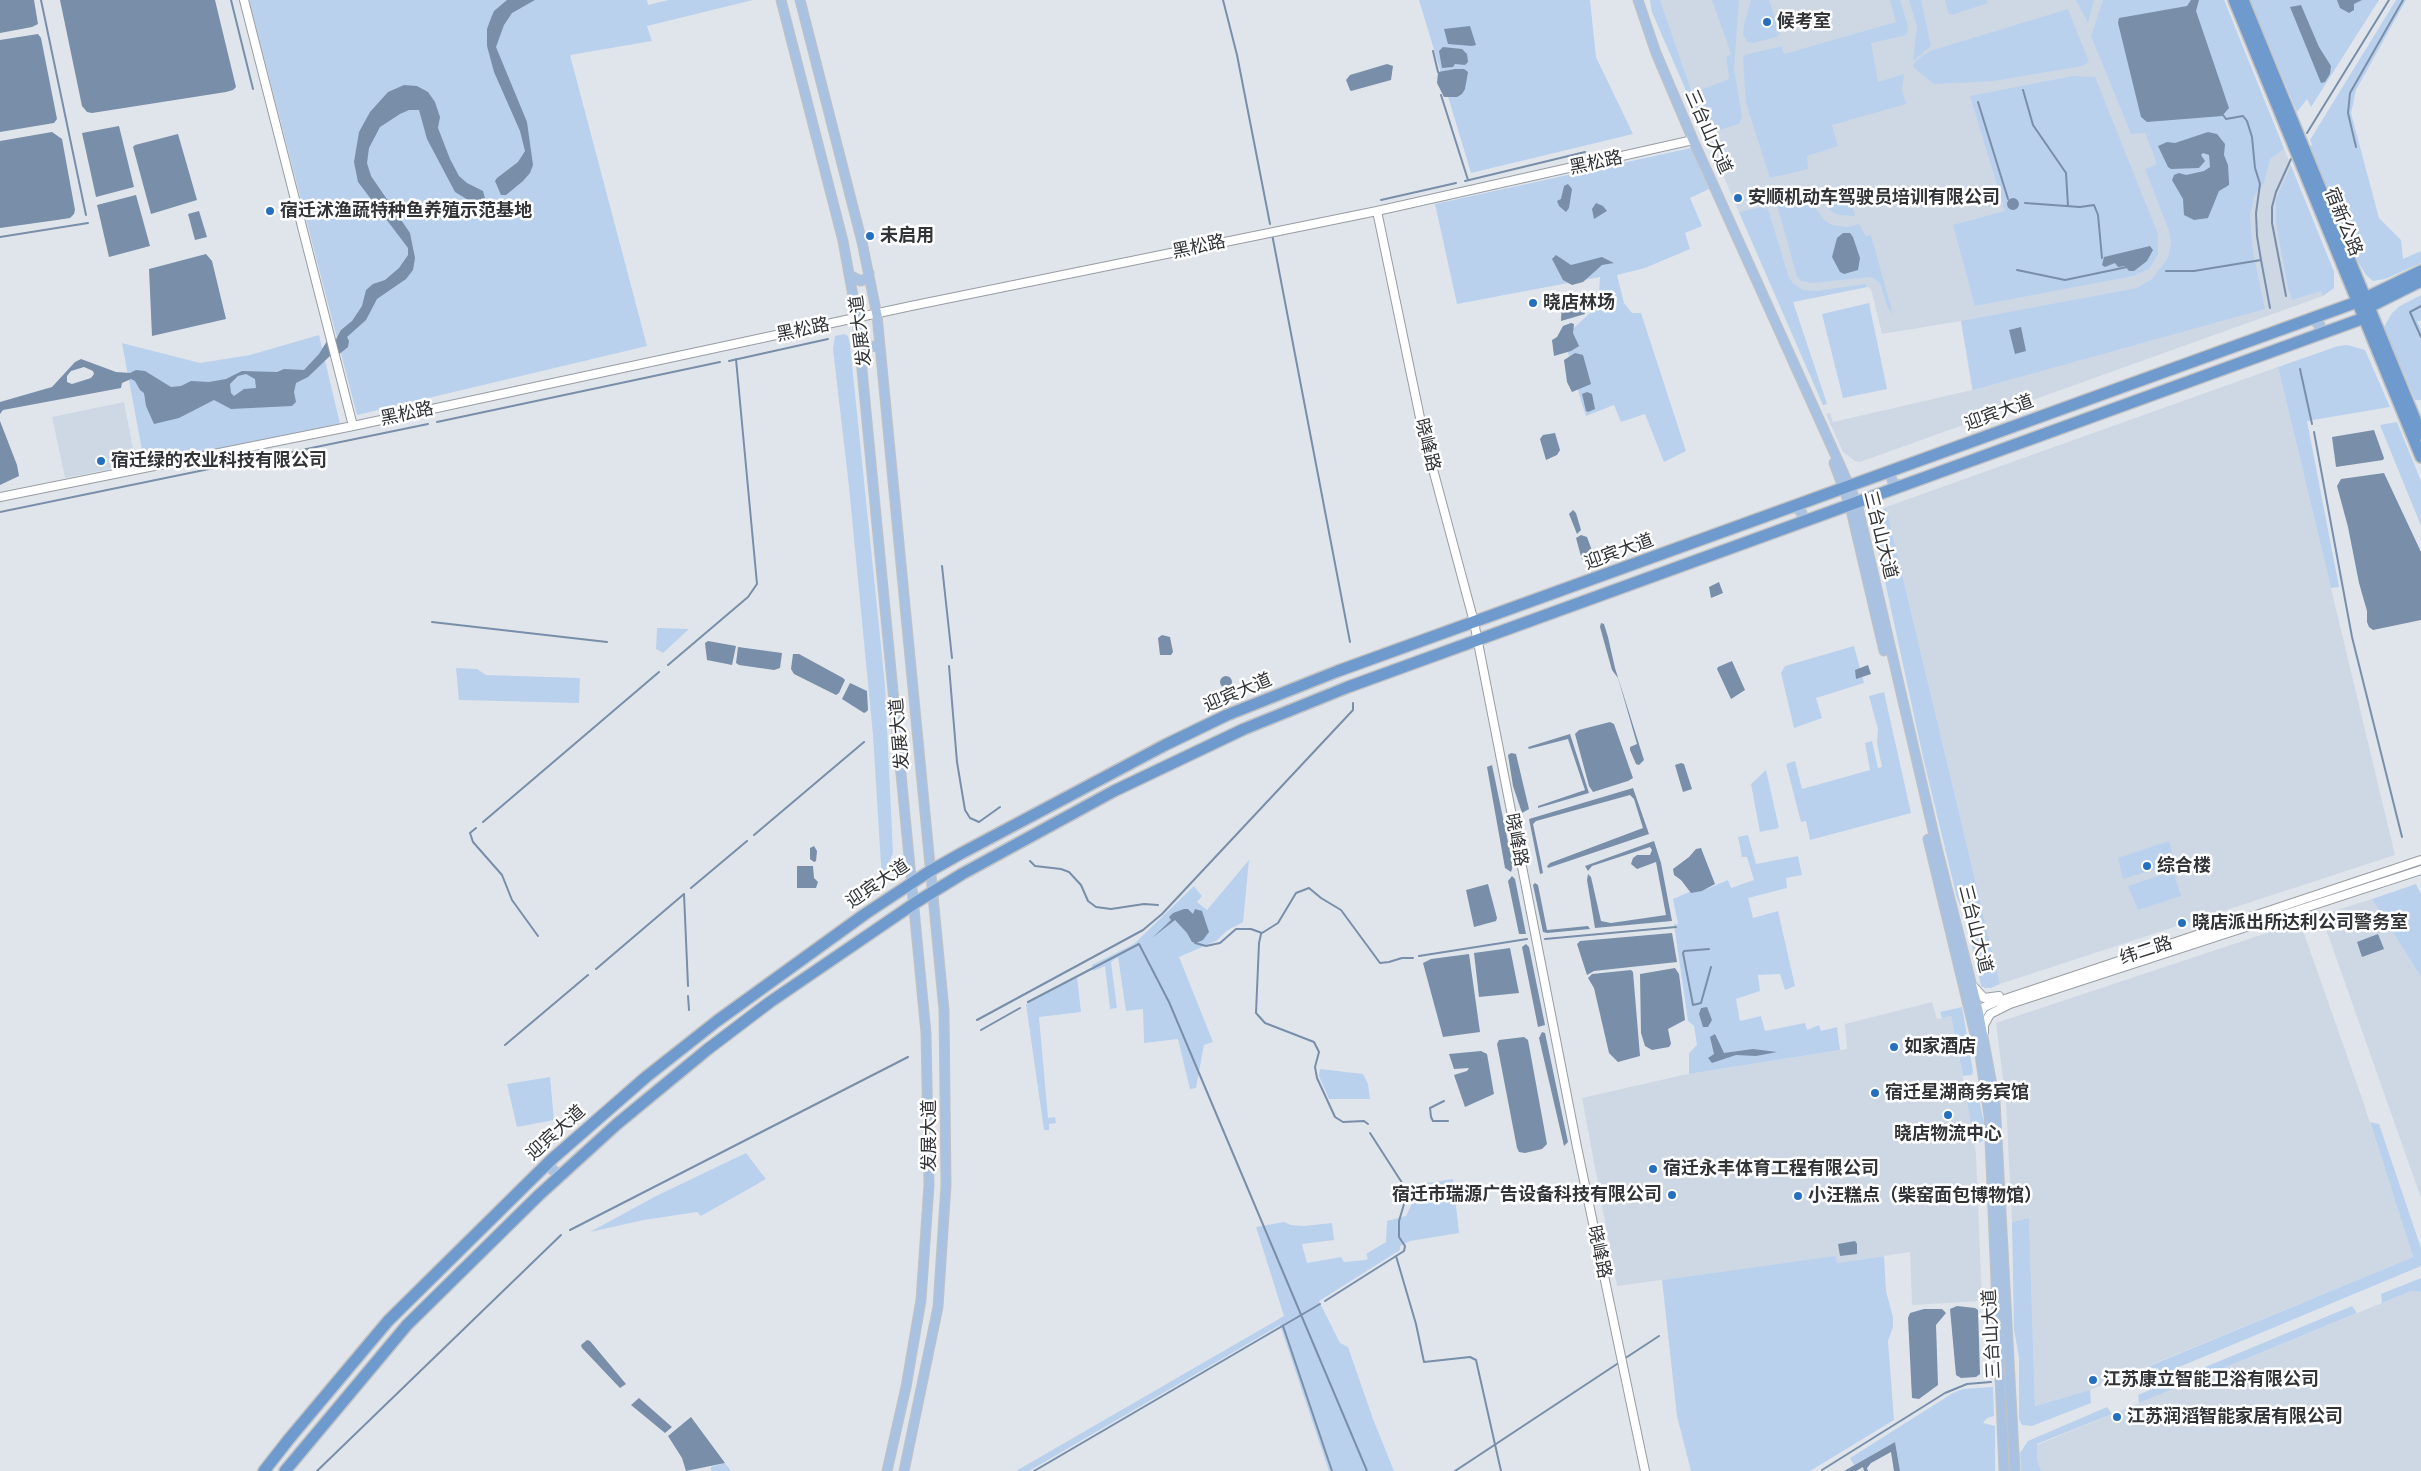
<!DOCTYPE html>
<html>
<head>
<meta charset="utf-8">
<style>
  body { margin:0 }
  canvas { display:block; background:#e0e5ec }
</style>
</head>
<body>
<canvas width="2421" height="1471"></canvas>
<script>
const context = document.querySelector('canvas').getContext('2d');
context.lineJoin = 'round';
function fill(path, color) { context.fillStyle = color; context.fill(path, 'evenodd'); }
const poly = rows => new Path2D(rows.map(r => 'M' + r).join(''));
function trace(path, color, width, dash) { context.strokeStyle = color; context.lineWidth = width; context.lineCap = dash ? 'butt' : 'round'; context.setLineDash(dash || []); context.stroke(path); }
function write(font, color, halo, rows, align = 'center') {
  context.font = font + ' "Noto Serif","Noto Sans SC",serif'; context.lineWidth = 5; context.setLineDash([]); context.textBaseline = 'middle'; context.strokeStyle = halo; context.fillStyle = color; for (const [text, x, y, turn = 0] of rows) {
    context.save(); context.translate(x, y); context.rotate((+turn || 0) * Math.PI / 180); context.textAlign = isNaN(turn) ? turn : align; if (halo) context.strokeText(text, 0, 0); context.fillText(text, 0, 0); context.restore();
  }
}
const built = poly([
  [1650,0,2224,0,2334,272,2334,288,2323,296,1860,462,1855,461,1843,452,1826,414,1830,413,1833,422,1972,390,1961,321,1882,334,1871,289,1867,287,1793,302,1827,404,1823,405,1652,12],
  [2278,367,2395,855,2000,984,1886,507],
  [124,402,136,464,65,478,52,417],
  [2372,899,2421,977,2421,1198,2321,915],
  [2300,922,2363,1101,2413,1257,2090,1390,2035,1406,2029,1218,2012,1222,2006,1103,1996,1023],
  [1932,1002,1937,1019,1951,1016,1965,1088,1976,1154,1982,1301,1912,1305,1910,1252,1837,1263,1834,1257,1617,1286,1582,1098,1683,1075,1847,1049,1845,1024],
  [2411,1291,2421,1292,2421,1471,2037,1471,2037,1445]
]);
const green = poly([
  [249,0,647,0,648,5,668,0,753,0,647,26,652,41,570,55,647,346,357,415],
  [1419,0,1590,0,1596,57,1633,134,1471,173],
  [1650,0,1660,0,1692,93,1727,80,1729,77,1726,57,1731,54,1712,0,1739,0,1734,68,1742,117,1739,124,1705,134,1652,12],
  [1751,0,1769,0,1780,34,1777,37,1753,43,1747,42,1743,34,1744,24],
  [1890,0,1900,0,1908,26,1907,35,1871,43,1878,82,1904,74,1902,90,1906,104,1832,125,1838,146,1807,156,1808,169,1770,178,1746,103,1743,58,1745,55,1782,46,1784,54,1896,22],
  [1909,0,1921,0,1931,46,1913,61,1917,26],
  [1945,0,1987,0,1988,3,1952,15,1948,13],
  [2076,0,2094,0,2088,23],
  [2103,0,2224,0,2284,149,2270,159,2264,183,2255,194,2250,215,2253,252,2265,309,1973,390,1961,321,2137,288,2152,279,2168,258,2171,243,2169,231,2145,169,2156,165,2155,158,2145,133,2131,134,2091,36],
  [2250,0,2379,0,2311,107,2307,99,2297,112],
  [2396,0,2406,0,2356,90,2351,113,2379,218,2401,240,2403,259,2421,251,2421,263,2385,279,2373,281,2366,275,2357,260,2309,147,2312,145,2310,140],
  [2068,9,2089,62,2082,66,1994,81,1934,84,1914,68,1913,65,1918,59,1930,51],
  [2073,76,2095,77,2158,234,2158,254,2149,269,2133,276,1975,306,1953,225,2005,211,1970,96],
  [1691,148,1709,189,1690,198,1702,226,1685,233,1690,249,1645,268,1617,275,1624,303,1632,313,1641,313,1686,451,1664,462,1645,414,1621,422,1614,405,1586,416,1581,401,1566,345,1570,331,1589,314,1595,303,1599,292,1600,277,1457,304,1435,204],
  [2291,166,2334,272,2334,288,2323,296,2321,291,2292,300,2288,288,2276,223,2276,199],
  [1810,193,1816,209,1824,220,1832,225,1847,227,1859,224,1866,236,1871,235,1893,315,1887,306,1880,283,1871,277,1812,283,1801,281,1797,277,1777,205,1780,201],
  [1850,196,1855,216,1839,215,1831,211,1825,202],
  [1762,207,1768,209,1789,278,1794,284,1803,290,1816,291,1866,284,1867,287,1793,302,1827,404,1823,405,1739,212],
  [2421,295,2421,321,2417,321,2421,329,2421,400,2415,400,2384,327,2392,313,2400,306],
  [1869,303,1887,389,1843,398,1822,314],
  [844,334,848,336,850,345,885,685,893,853,882,881,873,735,849,487,833,349,835,336],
  [319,335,340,424,147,465,144,461,122,343,200,363,250,355],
  [2348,345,2365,350,2390,407,2307,421,2339,587,2331,588,2278,367,2338,346],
  [2397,422,2421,481,2421,526,2380,425],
  [1886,507,2000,984,1991,988,1985,988,1981,986,1966,919,1957,898,1923,757,1873,526,1875,517],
  [657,628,660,628,689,629,663,653,656,649],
  [1854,646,1864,683,1816,698,1822,718,1794,728,1781,673,1785,666],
  [456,668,477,669,486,675,580,678,579,703,459,700],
  [1884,692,1911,813,1810,840,1806,821,1801,822,1786,764,1795,761,1802,789,1870,770,1865,743,1872,741,1878,768,1882,767,1877,743,1878,729,1869,696],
  [1766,770,1779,828,1760,832,1751,784],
  [1748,835,1756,864,1798,856,1802,875,1786,878,1787,888,1748,898,1753,918,1778,911,1795,986,1785,990,1780,974,1758,975,1760,991,1736,999,1740,1021,1761,1016,1765,1031,1805,1023,1807,1030,1819,1025,1821,1031,1837,1027,1840,1050,1689,1074,1689,1053,1697,1045,1694,1026,1688,1021,1674,924,1678,924,1673,899,1689,892,1702,891,1728,880,1731,888,1754,880,1747,857,1742,857,1738,837],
  [2169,841,2175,863,2123,879,2118,858],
  [1249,860,1243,922,1228,930,1216,941,1179,957,1213,1042,1204,1045,1196,1088,1190,1089,1178,1039,1144,1043,1143,1009,1126,1011,1118,957,1111,962,1117,1008,1110,1009,1105,966,1093,971,1092,965,1134,944,1194,886,1202,896,1197,902,1207,910],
  [2173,871,2181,896,2138,910,2128,886],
  [2416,884,2421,894,2421,977,2372,899],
  [1077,977,1081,1012,1039,1017,1048,1118,1055,1117,1056,1123,1049,1124,1049,1130,1044,1130,1026,1004],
  [1962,1007,1973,1071,1972,1075,1963,1076,1951,1016,1942,1018,1940,1012],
  [1320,1069,1363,1074,1368,1084,1370,1099,1329,1099,1319,1076],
  [550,1077,554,1120,517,1127,507,1084],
  [1965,1088,1974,1088,1978,1094,1986,1133,1986,1138,1981,1142,1974,1144],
  [2370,1122,2379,1124,2421,1248,2421,1266,2129,1388,2123,1377,2413,1257],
  [746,1153,766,1179,701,1216,697,1212,644,1220,590,1232,656,1196],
  [1453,1179,1459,1233,1410,1241,1400,1246,1400,1250,1319,1301,1340,1343,1348,1347,1373,1419,1394,1471,1329,1471,1280,1325,1029,1471,1016,1471,1284,1316,1256,1227,1284,1222,1291,1225,1304,1226,1332,1223,1334,1240,1302,1244,1307,1263,1341,1257,1344,1262,1366,1260,1368,1258,1366,1254,1386,1242,1387,1221,1406,1216,1421,1184],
  [2029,1218,2035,1406,2090,1390,2091,1403,2032,1426,2022,1425,2019,1419,2019,1357,2014,1330,2012,1222],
  [1836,1256,1837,1263,1884,1256,1886,1291,1893,1317,1893,1327,1888,1341,1894,1420,1810,1471,1691,1471,1677,1416,1662,1280],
  [2421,1278,2421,1292,2411,1291,2382,1303,2381,1294],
  [2352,1306,2357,1313,2139,1403,2138,1395],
  [1993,1387,1994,1416,1987,1418,1983,1423,1995,1426,1995,1471,1900,1471,1895,1442,1854,1465,1850,1458,1953,1393,1963,1389],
  [2107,1407,2112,1414,2037,1444,2037,1461,2041,1471,2021,1471,2020,1453,2028,1441],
  [725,1463,731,1471,711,1471,711,1467]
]);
const water = poly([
  [0,0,34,0,38,24,32,27,0,33],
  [60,0,215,0,236,87,233,90,226,92,92,113,87,112,82,106],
  [507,0,535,0,512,13,504,25,496,47,527,122,533,165,530,173,523,181,506,195,501,195,495,181,497,178,518,162,525,151,520,131,494,72,487,46,487,29,491,18,494,11],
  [2191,0,2199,0,2196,11,2229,108,2222,116,2147,122,2141,117,2118,23,2119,18,2187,6],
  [2337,0,2362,0,2354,4,2354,10,2349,13,2340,8],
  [2301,5,2319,47,2331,66,2330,74,2325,82,2321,83,2290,7],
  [1470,26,1476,45,1472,46,1448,44,1444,29],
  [38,34,41,38,57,119,54,123,0,132,0,40],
  [1443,47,1462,49,1467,54,1468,62,1465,65,1455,64,1453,67,1442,68,1439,51],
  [1387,64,1393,66,1391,80,1351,91,1350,90,1346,80,1350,75],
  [1455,69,1464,69,1468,72,1465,89,1462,94,1457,97,1444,97,1437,83,1438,72],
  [404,85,417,86,428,92,435,102,440,117,438,128,450,159,459,176,467,183,483,191,486,202,478,206,455,192,427,139,419,110,409,110,400,114,380,127,369,148,367,163,371,176,410,233,415,258,413,270,406,279,377,299,366,320,347,337,349,341,348,347,337,356,334,343,341,330,352,321,362,306,366,290,373,284,385,280,399,268,408,255,408,248,358,182,354,162,359,132,370,112,388,92],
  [119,126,134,187,96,197,82,133],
  [52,132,62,139,75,210,74,214,70,218,57,220,0,228,0,141],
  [2208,132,2217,134,2225,144,2224,155,2228,165,2229,182,2229,185,2219,191,2208,218,2194,220,2184,215,2183,199,2172,180,2174,175,2179,173,2186,175,2204,171,2210,167,2209,155,2203,153,2201,155,2205,161,2199,168,2171,169,2168,167,2158,146,2167,142,2175,143],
  [178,134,197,200,151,214,133,147,135,145],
  [1568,184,1572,189,1569,208,1566,212,1559,206,1557,201,1561,199,1564,186],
  [136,195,150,246,109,257,97,205],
  '2007 204a6 6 0 1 1 12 0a6 6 0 1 1-12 0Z',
  [1596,203,1603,206,1607,211,1594,219,1592,209],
  [199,211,207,237,195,240,188,214],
  [1843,233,1850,233,1853,237,1860,258,1858,270,1844,274,1840,272,1832,257,1837,238],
  [2150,246,2153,250,2147,261,2134,271,2129,271,2125,266,2118,267,2115,263,2105,267,2102,265,2104,257],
  [206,254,212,261,226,319,152,336,149,269],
  [1556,255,1571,265,1602,257,1614,263,1602,265,1583,282,1572,285,1563,280,1552,259],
  [1573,296,1581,300,1585,314,1561,321,1562,300],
  [1571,323,1574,324,1573,333,1579,346,1571,351,1554,356,1552,340,1557,337,1563,326],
  [2021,327,2026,351,2015,354,2009,330],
  [327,341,331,355,308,377,296,383,294,392,296,402,292,406,231,409,214,400,179,418,154,424,146,406,144,393,140,390,135,381,131,379,122,383,121,388,3,410,0,414,0,402,52,387,75,362,81,359,116,372,130,373,136,370,145,371,171,387,181,386,191,381,209,382,226,379,242,371,277,372,284,369,304,370,319,354],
  [84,367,93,371,94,374,91,378,72,384,67,382,67,376,71,371],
  [246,374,255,379,256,388,244,389,234,396,231,393,230,384,238,376],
  [1575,353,1583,355,1591,384,1572,392,1567,382,1564,360],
  [1587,392,1592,394,1595,409,1588,412,1586,411,1582,394],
  [0,421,17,465,19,476,0,485],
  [2374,430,2384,458,2383,460,2336,467,2332,437],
  [1555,433,1560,450,1557,455,1546,460,1540,439,1543,435],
  [2384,473,2421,552,2421,620,2373,630,2369,627,2367,622,2367,611,2359,583,2348,527,2337,486,2341,479],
  [1573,510,1576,513,1581,530,1577,534,1569,514],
  [1581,535,1587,537,1594,556,1585,561,1582,560,1576,538],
  [1719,582,1723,593,1711,598,1709,587],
  [1601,623,1604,624,1608,637,1615,668,1644,760,1639,765,1636,764,1630,750,1630,747,1637,744,1618,678,1612,670,1605,645,1600,627],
  [1162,635,1170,637,1173,652,1171,655,1160,655,1158,638],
  [708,641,736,646,732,665,707,660,705,643],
  [738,647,782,653,780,668,774,670,739,665,736,663],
  [793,654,799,654,843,678,845,680,839,693,836,695,794,674,791,669],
  [1732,661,1745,690,1731,699,1717,669,1718,667],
  [1868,665,1871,674,1856,679,1855,670],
  '1220 682a6 6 0 1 1 12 0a6 6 0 1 1-12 0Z',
  [850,683,867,691,868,710,866,712,864,713,842,699],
  [1610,722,1614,724,1633,778,1628,781,1593,792,1589,786,1575,734,1579,730],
  [1570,734,1589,793,1538,808,1538,806,1585,790,1568,739,1529,749,1528,747],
  [1511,753,1516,754,1529,809,1522,813,1513,786,1508,755],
  [1681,763,1684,764,1692,789,1683,792,1675,765],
  [1492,765,1513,866,1511,872,1505,868,1487,767],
  [1633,788,1649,834,1548,868,1547,866,1550,863,1643,828,1634,799,1630,795,1536,821,1533,824,1541,862,1543,873,1540,874,1529,819],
  [1654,841,1661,863,1672,921,1595,928,1587,880,1588,874,1591,877,1601,921,1611,923,1666,915,1656,862,1637,869,1631,864,1633,858,1637,855,1650,855,1652,850,1650,847,1592,866,1588,871,1585,866],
  [814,846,817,851,816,861,814,862,810,859,810,848],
  [1701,848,1715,884,1702,891,1691,893,1681,880,1674,875,1673,869,1689,857,1696,849],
  [797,866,813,866,814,878,818,882,816,888,797,888],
  [1512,876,1515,879,1526,934,1519,934,1508,881],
  [1535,883,1538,885,1547,930,1588,926,1590,929,1547,933,1543,932,1533,885],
  [1488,884,1497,918,1496,921,1474,927,1466,890],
  [1184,909,1188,909,1193,914,1195,909,1202,911,1209,932,1203,940,1196,943,1192,942,1187,933,1175,920,1152,938,1171,920,1169,917,1173,913],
  [1672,933,1677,962,1594,971,1587,975,1577,944,1580,941],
  [2378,934,2384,949,2362,957,2357,942],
  [1526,944,1529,947,1545,1025,1538,1027,1522,947],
  [1510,948,1519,993,1479,997,1474,953],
  [1469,954,1480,1032,1443,1037,1423,963,1431,959],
  [1675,968,1679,974,1685,1020,1668,1029,1671,1044,1669,1047,1652,1050,1645,1046,1641,1033,1640,974],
  [1631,970,1633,972,1640,1056,1618,1062,1609,1053,1594,988,1588,978,1592,974],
  [1707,1007,1712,1020,1708,1027,1703,1027,1699,1014,1701,1008],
  [1542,1032,1545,1033,1568,1142,1564,1146,1539,1038],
  [1715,1034,1724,1053,1753,1049,1777,1052,1756,1056,1736,1055,1712,1063,1708,1058,1714,1054,1710,1037],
  [1524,1037,1528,1040,1547,1144,1542,1149,1525,1153,1519,1152,1517,1148,1497,1044,1499,1040],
  [1481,1051,1487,1054,1494,1094,1465,1107,1454,1075,1467,1071,1469,1068,1454,1069,1449,1054],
  [1855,1241,1857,1244,1857,1254,1840,1256,1838,1244],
  [1957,1306,1975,1308,1978,1310,1980,1374,1976,1377,1961,1378,1956,1375,1950,1309],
  [1924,1309,1942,1309,1946,1313,1936,1325,1938,1385,1919,1399,1912,1398,1908,1318,1910,1313],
  [587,1340,590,1341,626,1384,620,1388,582,1348,581,1345],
  [639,1398,672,1427,665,1433,631,1405],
  [691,1417,725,1463,686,1471,682,1458,668,1436],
  [1895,1442,1900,1471,1894,1471,1891,1452,1871,1463,1867,1468,1868,1471,1864,1471,1863,1467,1856,1471,1844,1471]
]);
const stream = poly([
  [41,0,86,215],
  [231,0,253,89],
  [1223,0,1237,55,1270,224],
  [1433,51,1438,72],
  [2023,90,2033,125,2066,173,2068,206],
  [1441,95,1468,180],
  [1978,102,2008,199],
  [2307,133,2389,0],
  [2356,147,2348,113,2350,93,2403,0],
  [1465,181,1585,152],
  [1381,200,1456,183],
  [2025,203,2080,207,2094,205,2098,215,2102,258],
  [1272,234,1350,642],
  [0,237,88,223],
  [2261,260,2270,308],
  [2017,270,2065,280,2127,267],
  [2166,271,2194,271,2261,260,2257,236,2256,213,2260,184,2255,168,2252,137,2247,121,2243,116,2226,119,2223,115],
  [2286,296,2272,223,2272,207,2276,192,2291,159],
  [2421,306,2410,312,2421,337],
  [729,361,828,339],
  [2300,369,2312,424],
  [437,422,720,362],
  [2314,432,2352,637,2402,837],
  [0,512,428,424],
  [942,566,952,658],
  [432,622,607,642],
  [668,665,748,597,757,584,736,359],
  [949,666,957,762,965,810,970,818,979,822,1000,807],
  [483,822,659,672],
  [476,828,470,833,473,842,502,875,512,900,538,936],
  [754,835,864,742],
  [1030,861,1035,866,1061,869,1069,872,1081,885,1088,901,1096,907,1111,909,1144,904,1158,905],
  [691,888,747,841],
  [684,894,688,986],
  [1261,934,1259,943,1256,1013,1265,1023,1314,1042,1319,1052,1315,1067,1317,1078,1335,1117,1343,1122,1364,1121,1368,1124],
  [1545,939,1676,927],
  [1195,943,1206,946,1220,943,1236,929,1251,929,1262,933,1278,923,1296,893,1309,888,1321,898,1341,910,1380,963,1389,962,1402,958,1413,958],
  [1709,949,1684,951,1683,953,1693,1005,1701,1003,1711,967],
  [1419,956,1527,939],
  [596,969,684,894],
  [688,996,689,1010],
  [1028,1002,1139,944,1169,1002,1367,1471],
  [977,1020,1143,930,1162,914,1353,710,1353,703],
  [981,1030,1020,1008],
  [505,1045,588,975],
  [1444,1101,1430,1108,1431,1117,1433,1121,1448,1121],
  [570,1230,908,1057],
  [1396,1256,1416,1324,1424,1362,1470,1357,1476,1360,1501,1471],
  [1325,1301,1404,1251,1405,1246,1399,1237,1399,1221,1407,1194,1406,1189,1370,1133],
  [1283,1326,1332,1471],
  [1624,1359,1659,1336],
  [1822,1470,1945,1393,1967,1384,1991,1382],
  [317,1471,561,1235],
  [1034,1471,1320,1304],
  [1455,1471,1620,1362]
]);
const minor = poly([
  [244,0,353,426],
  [1377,211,1423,432,1474,622,1577,1147,1645,1471],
  [0,497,353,426,911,306,1377,211,1693,140],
  [1974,987,1984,998,1999,996],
  [1978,1017,1984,1007,1993,1003,2421,860],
  [1984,1032,1984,1025,1990,1014,2010,1004,2421,870]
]);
const major = poly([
  [781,0,843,241,857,318,926,1033,929,1185,921,1300,906,1387,887,1471],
  [800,0,862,242,877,315,944,1010,946,1185,938,1307,904,1471],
  [1638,0,1656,53,1693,140,1857,503,1937,848,1978,1010,1995,1101,2015,1471],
  [851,276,861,281,867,278,869,273],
  [2311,319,2320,325,2318,335],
  [860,350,870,346,880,347],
  [1834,463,1850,506,1884,651],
  [1898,468,1891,473,1891,477,1893,483,1903,486],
  [1790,508,1797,508,1802,513,1802,519,1796,525],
  [1928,839,1980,1055,1989,1116,2004,1471],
  [551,1160,551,1169,558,1173,565,1173]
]);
const highway = poly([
  [2234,0,2421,457],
  [2243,0,2421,434],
  [264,1471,289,1439,388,1321,551,1160,646,1077,717,1021,865,914,930,871,960,854,1165,745,1227,715,1338,671,2357,302,2421,271],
  [285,1471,407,1325,539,1195,617,1124,708,1049,770,1002,915,903,962,874,1114,791,1244,729,1348,687,2364,318,2369,307,2421,281]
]);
const markers = [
  [1767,22,5,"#256fbf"],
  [1738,198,5,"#256fbf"],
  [270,211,5,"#256fbf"],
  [870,236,5,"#256fbf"],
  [1533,303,5,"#256fbf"],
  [101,461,5,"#256fbf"],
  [2147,866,5,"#256fbf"],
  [2182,923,5,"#256fbf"],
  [1894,1047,5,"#256fbf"],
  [1875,1093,5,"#256fbf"],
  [1948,1115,5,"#256fbf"],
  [1653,1169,5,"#256fbf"],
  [1672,1195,5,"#256fbf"],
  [1798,1196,5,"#256fbf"],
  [2093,1380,5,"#256fbf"],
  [2117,1417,5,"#256fbf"]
];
const poiNames = [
  ["候考室",1777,22],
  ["安顺机动车驾驶员培训有限公司",1748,198],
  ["宿迁沭渔蔬特种鱼养殖示范基地",280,211],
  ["未启用",880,236],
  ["晓店林场",1543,303],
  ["宿迁绿的农业科技有限公司",111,461],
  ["综合楼",2157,866],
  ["晓店派出所达利公司警务室",2192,923],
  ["如家酒店",1904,1047],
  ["宿迁星湖商务宾馆",1885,1093],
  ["晓店物流中心",1948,1134,"center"],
  ["宿迁永丰体育工程有限公司",1663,1169],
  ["宿迁市瑞源广告设备科技有限公司",1662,1195,"right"],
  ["小汪糕点（柴窑面包博物馆）",1808,1196],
  ["江苏康立智能卫浴有限公司",2103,1380],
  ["江苏润滔智能家居有限公司",2127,1417]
];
const streetNames = [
  ["三台山大道",1708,132,66],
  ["黑松路",1596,163,-12],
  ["宿新公路",2343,222,68],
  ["黑松路",1199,247,-12],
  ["黑松路",803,330,-12],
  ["发展大道",861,331,-97],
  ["迎宾大道",1999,413,-20],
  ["黑松路",407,414,-12],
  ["晓峰路",1427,445,76],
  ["三台山大道",1880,535,76],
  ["迎宾大道",1619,552,-20],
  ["迎宾大道",1238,693,-23],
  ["发展大道",900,734,-95],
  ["晓峰路",1516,840,79],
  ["迎宾大道",878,884,-34],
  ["三台山大道",1975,929,76],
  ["纬二路",2146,951,-18],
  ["迎宾大道",556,1133,-42],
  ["发展大道",930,1136,-90],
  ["晓峰路",1599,1252,78],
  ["三台山大道",1992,1334,-93]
];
fill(built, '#ced8e5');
fill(green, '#bad1ed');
fill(water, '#788ea9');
trace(stream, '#788ea9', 2);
trace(minor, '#979da3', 10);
trace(major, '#c2c2c3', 11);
trace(highway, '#c2c2c3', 14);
trace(minor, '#fff', 8);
trace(major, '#a9c2e2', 9);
trace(highway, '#6f9ace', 11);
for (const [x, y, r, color] of markers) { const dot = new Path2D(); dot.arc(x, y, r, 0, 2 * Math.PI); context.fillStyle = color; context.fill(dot); trace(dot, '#fff', 2); }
write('bold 18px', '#323437', '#fff', poiNames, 'left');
write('18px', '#323437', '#fff', streetNames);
</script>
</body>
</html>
